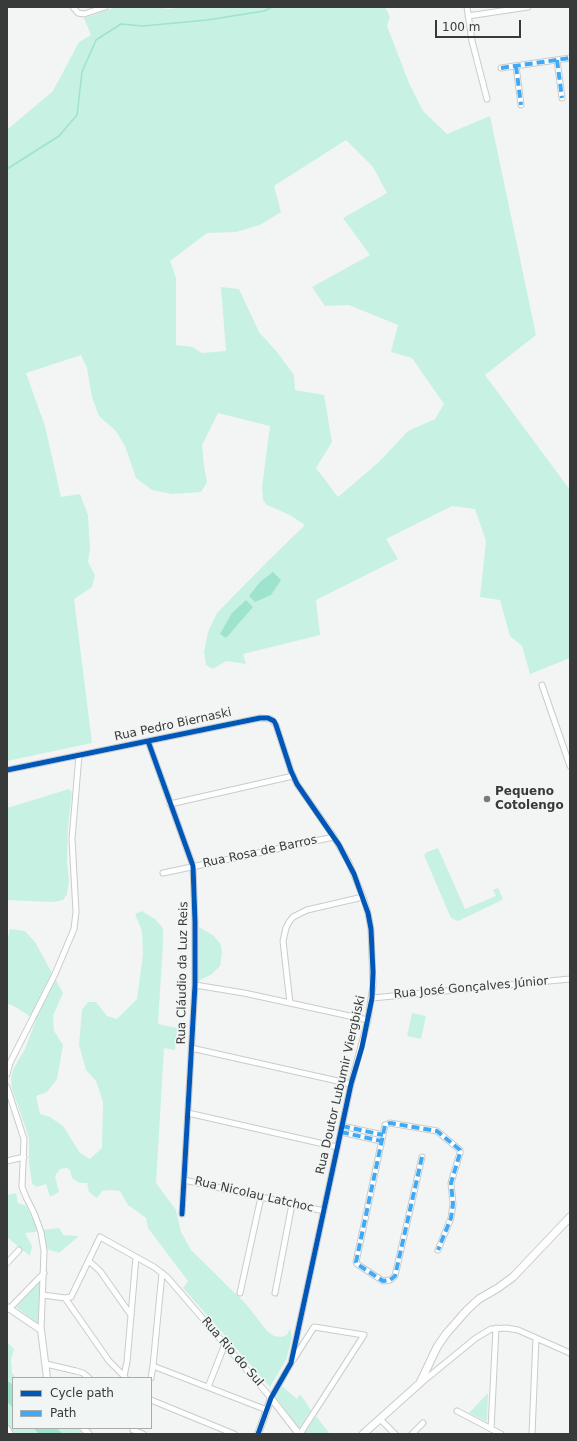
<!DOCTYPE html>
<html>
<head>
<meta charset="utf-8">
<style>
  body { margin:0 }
  #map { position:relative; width:577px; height:1441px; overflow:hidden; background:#f2f5f4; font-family:"DejaVu Sans",sans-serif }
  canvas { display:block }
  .frame { position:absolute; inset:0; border:8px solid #373a39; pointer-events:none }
  .legend { position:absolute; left:12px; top:1377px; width:140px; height:52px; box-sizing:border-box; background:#f1f6f4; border:1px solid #a7aba9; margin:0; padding:5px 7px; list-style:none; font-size:12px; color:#373a39 }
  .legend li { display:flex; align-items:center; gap:8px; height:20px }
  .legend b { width:20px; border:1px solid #a7aba9 }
  .scale { position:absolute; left:435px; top:20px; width:86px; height:18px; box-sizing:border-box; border:2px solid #373a39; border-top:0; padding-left:5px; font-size:12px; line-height:14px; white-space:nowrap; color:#373a39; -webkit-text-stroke:3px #f1f6f4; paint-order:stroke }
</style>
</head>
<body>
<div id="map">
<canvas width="577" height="1441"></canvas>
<div class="frame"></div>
<ul class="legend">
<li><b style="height:5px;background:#0057b8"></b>Cycle path</li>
<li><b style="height:5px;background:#3fa9f5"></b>Path</li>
</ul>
<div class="scale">100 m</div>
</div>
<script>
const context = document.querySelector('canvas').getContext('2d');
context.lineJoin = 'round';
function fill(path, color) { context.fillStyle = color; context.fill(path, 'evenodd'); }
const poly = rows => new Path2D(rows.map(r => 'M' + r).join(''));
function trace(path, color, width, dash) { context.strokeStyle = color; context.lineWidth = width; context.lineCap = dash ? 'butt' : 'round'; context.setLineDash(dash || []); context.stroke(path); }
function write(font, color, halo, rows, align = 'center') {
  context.font = font + ' "DejaVu Sans",sans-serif'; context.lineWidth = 3; context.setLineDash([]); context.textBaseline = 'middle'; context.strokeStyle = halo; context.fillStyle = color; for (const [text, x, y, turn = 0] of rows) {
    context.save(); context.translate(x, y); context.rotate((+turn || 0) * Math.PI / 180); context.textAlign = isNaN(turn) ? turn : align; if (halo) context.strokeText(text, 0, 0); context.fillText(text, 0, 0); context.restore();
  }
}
const green = poly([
  [116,7,152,7,169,9,183,7,385,7,390,17,387,26,409,83,423,111,447,134,490,116,536,335,485,375,570,490,570,658,530,674,522,646,510,636,500,600,480,597,486,541,475,509,452,506,386,539,398,559,316,600,320,635,243,654,246,664,226,661,213,669,206,665,204,652,208,632,217,613,267,562,305,525,290,515,267,505,263,500,262,487,270,426,218,413,202,445,204,466,207,482,201,492,172,494,152,490,136,478,125,446,116,431,99,416,92,397,87,368,81,355,26,373,45,426,61,497,80,494,88,515,90,548,88,562,95,575,92,587,74,599,92,743,7,761,7,127,8,129,53,91,79,42,91,35,84,18],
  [346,140,373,167,387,193,343,218,370,255,312,287,325,306,349,305,398,325,391,352,412,358,444,404,435,419,408,431,379,462,338,497,316,468,332,442,324,395,295,390,294,375,277,352,259,332,239,289,221,287,226,351,202,353,192,347,176,345,176,278,170,261,207,233,236,232,260,225,281,212,274,186],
  [69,789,72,792,68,827,67,863,69,881,67,894,63,900,53,902,7,900,7,808],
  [438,848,465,909,496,896,493,890,498,888,503,899,496,903,458,921,451,918,424,855,427,852],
  [142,911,155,919,163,928,163,942,158,1024,177,1028,175,1050,164,1048,156,1183,176,1210,181,1232,191,1250,246,1304,267,1331,274,1336,281,1337,287,1335,290,1328,292,1338,286,1360,270,1387,183,1288,188,1281,148,1228,146,1218,128,1205,120,1191,109,1190,102,1191,97,1198,89,1192,87,1183,80,1183,72,1178,70,1170,67,1168,60,1169,55,1176,59,1192,50,1197,46,1184,37,1187,32,1184,29,1161,29,1138,12,1089,11,1078,14,1068,25,1049,36,1020,12,1005,7,1004,7,941,10,929,25,931,35,942,63,993,53,1016,54,1031,63,1045,57,1079,47,1092,36,1096,40,1114,50,1117,63,1126,80,1153,90,1159,102,1148,103,1102,96,1081,86,1070,79,1045,82,1010,88,1002,96,1002,107,1016,117,1019,137,999,143,955,142,931,135,914],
  [199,927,214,936,221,945,222,953,220,966,212,974,198,981],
  [412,1013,426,1016,421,1039,407,1036],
  [16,1193,18,1203,26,1206,37,1226,36,1232,25,1233,32,1246,30,1256,7,1237,7,1195],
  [59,1228,63,1235,79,1236,59,1253,47,1249,42,1230],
  [40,1281,38,1324,16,1307],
  [7,1342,14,1349,11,1360,12,1373,16,1378,13,1378,13,1385,7,1379],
  [282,1386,297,1399,300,1394,311,1410,299,1428,276,1397],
  [488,1393,487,1422,469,1413],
  [7,1402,13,1408,13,1428,33,1428,39,1434,7,1434],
  [316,1416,330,1434,304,1434],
  [57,1428,77,1428,83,1434,63,1434]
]);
const water = poly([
  [273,572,281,580,271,595,255,602,249,596,260,582],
  [246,600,253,607,226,638,220,634,232,613],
  [7,1380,13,1385,13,1408,7,1402],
  [33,1428,57,1428,63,1434,39,1434]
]);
const stream = poly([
  [7,169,59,136,77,115,82,72,96,40,121,24,143,26,207,20,264,11,272,7]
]);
const minor = poly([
  [73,7,78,13,84,14,105,7],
  [467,7,472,41,487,99],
  [468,16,528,7],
  [557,60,562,98],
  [516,66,521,105],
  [501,68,570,58],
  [542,685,570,766],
  [148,741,193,866,195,922,195,985,182,1214],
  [7,770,260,718,271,719,276,725,291,771,297,784,334,837,349,863,363,897,368,913,371,929,373,985,368,1020,351,1084,291,1363,271,1398,167,1277,154,1267,100,1237,71,1297,65,1298,43,1295],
  [170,804,293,776],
  [163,873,334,837],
  [195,985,244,993,368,1020],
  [372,998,570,979],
  [290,1003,283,941,286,928,289,922,293,917,307,910,363,897],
  [191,1048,351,1084],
  [7,1074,10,1063,55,974,74,929,76,912,72,839,79,755],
  [7,1087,24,1139,22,1187,26,1197,34,1213,41,1232,44,1251,41,1330],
  [188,1113,337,1147],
  [342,1126,383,1135],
  [341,1132,381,1141],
  [422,1157,395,1276,390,1280,383,1281,357,1264,356,1262,383,1135,385,1125,390,1123,437,1131,460,1150,460,1153,451,1183,453,1204,451,1218,438,1250],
  [7,1161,24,1157],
  [184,1180,324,1211],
  [89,1261,100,1271,131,1315],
  [7,1263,19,1250],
  [240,1293,261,1197],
  [275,1293,292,1204],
  [65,1298,109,1361,125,1377],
  [9,1309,44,1273],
  [293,1360,314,1327,364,1335,300,1434],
  [46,1364,76,1371,83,1373,89,1378],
  [153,1366,267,1410],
  [124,1376,127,1362,136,1257],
  [151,1378,153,1366,162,1273],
  [421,1383,476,1338,491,1329,506,1328,518,1330,570,1353],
  [208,1387,225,1344],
  [151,1400,234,1434],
  [457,1411,501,1434],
  [380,1419,395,1434],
  [491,1429,496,1328],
  [133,1430,143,1434],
  [412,1434,423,1423],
  [532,1434,536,1338]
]);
const tertiary = poly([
  [7,1307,41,1330,47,1378],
  [271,1398,299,1434],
  [83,1428,89,1434],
  [7,1429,10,1434],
  [258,1434,271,1398]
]);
const secondary = poly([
  [363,1434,420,1383,437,1347,446,1334,467,1310,479,1299,498,1288,513,1277,570,1217]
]);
const quiet = poly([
  [557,60,562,98],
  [516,66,521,105],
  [501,68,570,58],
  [342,1126,383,1135],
  [341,1132,381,1141],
  [422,1157,395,1276,390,1280,383,1281,357,1264,356,1262,383,1135,385,1125,390,1123,437,1131,460,1150,460,1153,451,1183,453,1204,451,1218,438,1250]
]);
const cycleway = poly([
  [148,741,193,866,195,922,195,985,182,1214],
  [7,770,260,718,268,718,274,721,276,725,291,771,297,784,339,845,354,874,368,913,371,929,373,972,372,998,362,1047,351,1084,291,1363,271,1398,258,1434]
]);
const markers = [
  [487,799,4,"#787b7a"]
];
const streetNames = [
  ["Rua Pedro Biernaski",173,725,-12],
  ["Rua Rosa de Barros",260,852,-12],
  ["Rua Cláudio da Luz Reis",183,973,-89],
  ["Rua José Gonçalves Júnior",471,988,-5],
  ["Rua Doutor Lubumir Viergbiski",341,1085,-77],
  ["Rua Nicolau Latchoc",254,1195,13],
  ["Rua Rio do Sul",232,1352,49]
];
const poiNames = [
  ["Pequeno",495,792],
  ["Cotolengo",495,806]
];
fill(green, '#c7f1e3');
fill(water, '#9de3cd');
trace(stream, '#9de3cd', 1.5);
trace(minor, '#cacccb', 7);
trace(tertiary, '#cacccb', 8);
trace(secondary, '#cacccb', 9);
trace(minor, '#fdfefd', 5);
trace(tertiary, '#fdfefd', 6);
trace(secondary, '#fdfefd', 7);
trace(quiet, '#3fa9f5', 4, [8, 4]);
trace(cycleway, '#0057b8', 5);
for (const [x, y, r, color] of markers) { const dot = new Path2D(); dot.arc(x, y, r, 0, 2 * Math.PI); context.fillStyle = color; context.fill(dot); trace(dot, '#f1f6f4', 1.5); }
write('12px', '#373a39', '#f1f6f4', streetNames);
write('bold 12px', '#373a39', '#f1f6f4', poiNames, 'left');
</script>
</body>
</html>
